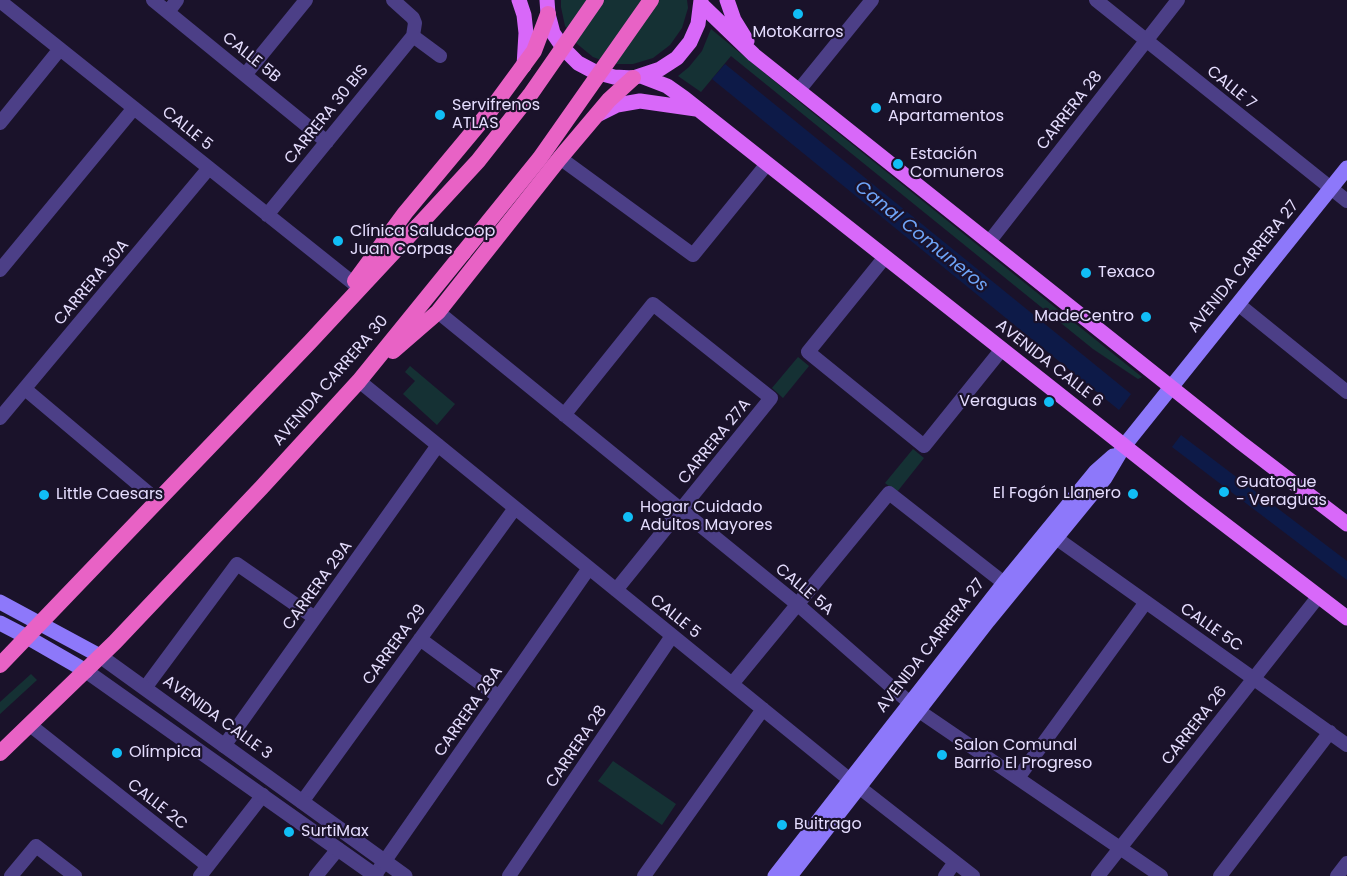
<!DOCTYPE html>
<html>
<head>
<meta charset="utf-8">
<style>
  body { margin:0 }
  canvas { display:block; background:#1a122a }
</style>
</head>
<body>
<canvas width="1347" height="876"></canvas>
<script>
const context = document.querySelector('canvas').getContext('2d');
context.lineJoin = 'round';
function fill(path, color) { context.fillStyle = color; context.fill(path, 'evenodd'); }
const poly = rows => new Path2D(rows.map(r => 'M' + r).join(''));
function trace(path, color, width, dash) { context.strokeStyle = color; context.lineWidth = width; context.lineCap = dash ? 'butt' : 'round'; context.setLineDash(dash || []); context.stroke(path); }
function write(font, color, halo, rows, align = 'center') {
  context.font = font + ' Poppins,sans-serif'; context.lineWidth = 4.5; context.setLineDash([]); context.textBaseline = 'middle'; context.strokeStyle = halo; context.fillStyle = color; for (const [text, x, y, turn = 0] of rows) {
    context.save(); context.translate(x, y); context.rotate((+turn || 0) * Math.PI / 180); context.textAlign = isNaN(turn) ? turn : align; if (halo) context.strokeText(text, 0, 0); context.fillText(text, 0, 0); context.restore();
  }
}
const green = poly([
  [561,0,687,0,688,8,682,28,670,45,653,58,633,64,612,64,593,57,576,43,565,26,561,7],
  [711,29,808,109,1142,377,1138,379,1093,349,731,56,701,92,678,76,689,67,702,51],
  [798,357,809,366,783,398,772,388],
  [410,366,455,404,437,425,403,394,415,381,405,372],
  [913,449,924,458,897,492,885,483],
  [31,674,37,680,0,714,0,702],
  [613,761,676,804,662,825,598,781]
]);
const water = poly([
  [725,64,1131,394,1119,410,712,79],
  [1181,435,1347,561,1347,580,1172,447]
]);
const minor = poly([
  [153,0,327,142],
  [1096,0,1347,201],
  [0,1,353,283],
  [168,12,177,0],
  [413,36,440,56],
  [245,75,306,0],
  [799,90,872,0],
  [0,123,60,49],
  [560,158,693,255,767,164],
  [267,215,413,36,415,23,413,18,393,0],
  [989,242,1178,0],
  [885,257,808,352,924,446,1002,349],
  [0,270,134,108],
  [1238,304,1347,392],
  [438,312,797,604,919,711,1161,876],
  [359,381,850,780,973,876],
  [25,389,158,501],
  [564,415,653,304,771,398,616,590],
  [0,418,209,168],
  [1056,538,1347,745],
  [420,639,499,697],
  [732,684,889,493,1004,583],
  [145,688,237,564,315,618],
  [30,725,208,866],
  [224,746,438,445],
  [1018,778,1146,602],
  [302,802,515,508],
  [375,875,589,568],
  [11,876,36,846,75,876],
  [200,876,263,795],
  [316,876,338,849],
  [509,876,672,636],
  [644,876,763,709],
  [945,876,955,862],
  [1098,876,1318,597],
  [1220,876,1330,732],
  [1337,876,1347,863]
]);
const tertiary = poly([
  [100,656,405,876],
  [86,671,376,876]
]);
const secondary = poly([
  [0,602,100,656],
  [0,623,27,637,86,671],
  [775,876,1004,583,1096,471,1113,456],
  [790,876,988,621,1105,478,1124,446,1347,168]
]);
const primary = poly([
  [519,0,524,15,526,33,524,66],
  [547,0,548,14,553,33,564,49,578,63,595,72,614,77,633,78,660,69,677,58,690,42,698,24,701,0],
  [727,0,734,20,747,41],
  [701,4,754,55,1240,442,1347,524],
  [641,76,667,86,684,98,1194,501,1347,618],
  [597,115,617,105,640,101,696,109]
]);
const trunk = poly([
  [355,281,405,213,490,111,534,51,548,14],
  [393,351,438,312,560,158,609,100,633,78],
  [0,665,310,342,418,226],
  [0,753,115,642,262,487,359,381,463,253]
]);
const trunkBridge = poly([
  [418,226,478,161,530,95,596,0],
  [463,253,540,158,651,0]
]);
const markers = [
  [798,14,6,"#11bef6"],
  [876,108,6,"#11bef6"],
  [440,115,6,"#11bef6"],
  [898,164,6,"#11bef6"],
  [338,241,6,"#11bef6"],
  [1086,273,6,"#11bef6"],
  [1146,317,6,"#11bef6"],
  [1049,402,6,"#11bef6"],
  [1224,492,6,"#11bef6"],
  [1133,494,6,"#11bef6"],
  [44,495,6,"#11bef6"],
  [628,517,6,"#11bef6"],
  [117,753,6,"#11bef6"],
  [942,755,6,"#11bef6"],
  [782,825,6,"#11bef6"],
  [289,832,6,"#11bef6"]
];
const poiNames = [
  ["MotoKarros",798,33,"center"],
  ["Amaro",888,99],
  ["Apartamentos",888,117],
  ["Servifrenos",452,106],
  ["ATLAS",452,124],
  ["Estación",910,155],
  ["Comuneros",910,173],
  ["Clínica Saludcoop",350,232],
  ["Juan Corpas",350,250],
  ["Texaco",1098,273],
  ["MadeCentro",1134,317,"right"],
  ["Veraguas",1037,402,"right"],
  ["Guatoque",1236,483],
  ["- Veraguas",1236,501],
  ["El Fogón Llanero",1121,494,"right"],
  ["Little Caesars",56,495],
  ["Hogar Cuidado",640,508],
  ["Adultos Mayores",640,526],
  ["Salon Comunal",954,746],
  ["Barrio El Progreso",954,764],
  ["Olímpica",129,753],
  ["Buitrago",794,825],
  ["SurtiMax",301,832]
];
const streetNames = [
  ["CALLE 5B",251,58,39],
  ["CALLE 7",1231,88,39],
  ["CARRERA 28",1070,111,-52],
  ["CARRERA 30 BIS",327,115,-51],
  ["CALLE 5",187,129,39],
  ["AVENIDA CARRERA 27",1244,267,-51],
  ["CARRERA 30A",92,283,-50],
  ["AVENIDA CALLE 6",1049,364,38],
  ["AVENIDA CARRERA 30",331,381,-49],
  ["CARRERA 27A",715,442,-51],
  ["CARRERA 29A",318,586,-54],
  ["CALLE 5A",804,590,40],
  ["CALLE 5",675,617,39],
  ["CALLE 5C",1211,628,35],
  ["CARRERA 29",395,645,-54],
  ["AVENIDA CARRERA 27",931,646,-52],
  ["CARRERA 28A",469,712,-55],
  ["AVENIDA CALLE 3",217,718,36],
  ["CARRERA 26",1195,726,-52],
  ["CARRERA 28",577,747,-56],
  ["CALLE 2C",157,805,38]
];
const waterNames = [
  ["Canal Comuneros",921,237,39]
];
fill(green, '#153134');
fill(water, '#0d1a48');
trace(minor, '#4c3f87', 14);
trace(tertiary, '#4c3f87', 15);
trace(secondary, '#8d78fa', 15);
trace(primary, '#d868f9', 15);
trace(trunk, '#e862c5', 16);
trace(trunkBridge, '#e862c5', 16);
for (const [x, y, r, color] of markers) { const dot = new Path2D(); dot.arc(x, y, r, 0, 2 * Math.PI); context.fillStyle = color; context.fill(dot); trace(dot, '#1a122a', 2); }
write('16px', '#e5ddfe', '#1a122a', poiNames, 'left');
write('16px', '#e5ddfe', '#1a122a', streetNames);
write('italic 18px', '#6fa5f9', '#1a122a', waterNames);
</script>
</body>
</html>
